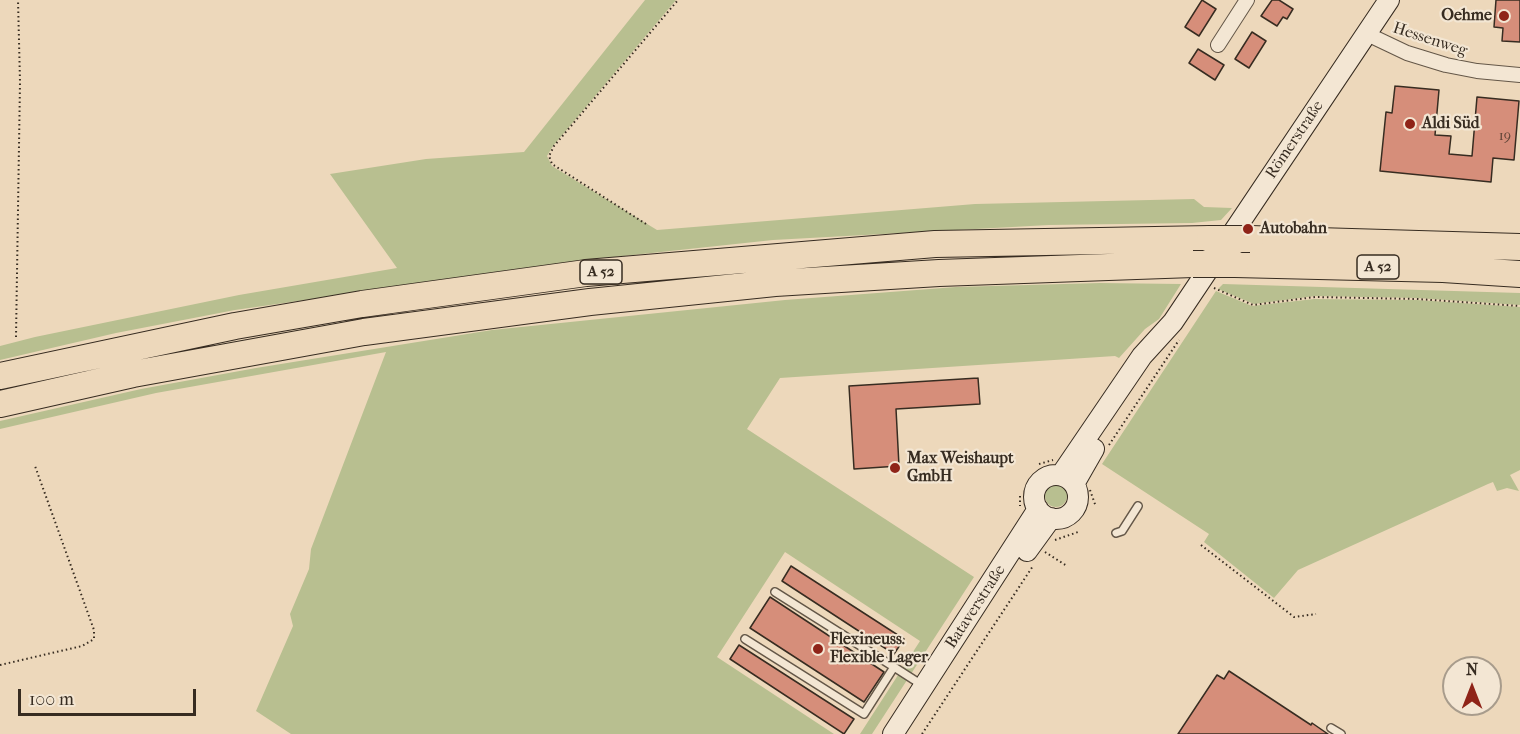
<!DOCTYPE html>
<html>
<head>
<meta charset="utf-8">
<style>
  body { margin:0 }
  #map { position:relative; width:1520px; height:734px; overflow:hidden; background:#edd8bb; font-family:"IM FELL French Canon",serif }
  canvas { display:block }
  .north { position:absolute; left:1442px; top:656px; width:60px; height:60px; box-sizing:border-box; background:#f3e6d3; border:2px solid #a89c8c; border-radius:50%; rotate:0deg; font-size:16px; font-weight:700; line-height:24px; text-align:center; color:#372c21 }
  .north::after { content:''; display:block; margin:auto; width:21px; height:27px; background:#8f2418; clip-path:polygon(50% 0,100% 100%,50% 72%,0 100%) }
  .scale { position:absolute; left:18px; top:689px; width:178px; height:27px; box-sizing:border-box; border:3px solid #372c21; border-top:0; padding-left:8px; font-size:18px; line-height:21px; white-space:nowrap; color:#372c21; -webkit-text-stroke:4px #f3e6d3; paint-order:stroke }
</style>
</head>
<body>
<div id="map">
<canvas width="1520" height="734"></canvas>
<div class="north">N</div>
<div class="scale">100 m</div>
</div>
<script>
const context = document.querySelector('canvas').getContext('2d');
context.lineJoin = 'round';
function fill(path, color) { context.fillStyle = color; context.fill(path, 'evenodd'); }
const poly = rows => new Path2D(rows.map(r => 'M' + r).join(''));
function trace(path, color, width, dash) { context.strokeStyle = color; context.lineWidth = width; context.lineCap = dash ? 'butt' : 'round'; context.setLineDash(dash || []); context.stroke(path); }
function write(font, color, halo, rows, align = 'center') {
  context.font = font + ' "IM FELL French Canon",serif'; context.lineWidth = 4.5; context.setLineDash([]); context.textBaseline = 'middle'; context.strokeStyle = halo; context.fillStyle = color; for (const [text, x, y, turn = 0] of rows) {
    context.save(); context.translate(x, y); context.rotate((+turn || 0) * Math.PI / 180); context.textAlign = isNaN(turn) ? turn : align; if (halo) context.strokeText(text, 0, 0); context.fillText(text, 0, 0); context.restore();
  }
}
const green = poly([
  [645,0,676,0,553,146,547,156,552,166,657,230,975,204,1194,199,1204,207,1232,208,1221,220,1192,223,1049,225,773,240,586,260,235,310,116,333,0,360,0,346,35,337,239,295,397,268,330,174,426,159,524,152],
  [1100,283,1181,284,1159,319,1145,329,1119,358,1115,356,780,378,747,429,974,577,872,734,860,734,920,641,785,552,717,657,834,734,291,734,256,711,293,626,290,614,309,569,311,549,386,352,156,393,0,429,0,421,141,389,256,368,492,330,785,300,956,287],
  [1223,284,1520,293,1520,305,1417,298,1315,296,1254,304,1218,289],
  [1216,291,1252,306,1314,299,1417,300,1520,307,1520,470,1510,475,1519,491,1507,488,1497,491,1493,482,1488,484,1298,570,1274,598,1204,542,1209,534,1102,464],
  '1045 496a11 11 0 1 1 22 0a11 11 0 1 1-22 0Z'
]);
const building = poly([
  [1202,0,1216,9,1199,36,1185,27,1202,0],
  [1272,0,1279,0,1293,9,1287,19,1283,17,1277,26,1261,16,1272,0],
  [1496,0,1520,0,1520,42,1502,41,1503,28,1494,27,1496,0],
  [1252,32,1266,41,1249,68,1235,59,1252,32],
  [1198,49,1224,65,1215,80,1189,63,1198,49],
  [1395,86,1439,90,1435,135,1451,136,1449,154,1472,156,1477,97,1519,101,1514,160,1493,158,1491,182,1380,171,1386,112,1392,113,1395,86],
  [978,378,980,404,896,409,899,466,854,469,849,386,978,378],
  [791,566,904,639,894,654,782,581,791,566],
  [770,597,884,672,864,702,750,628,770,597],
  [739,645,854,719,844,734,730,659,739,645],
  [1229,671,1311,725,1312,723,1328,734,1178,734,1217,675,1224,679,1229,671]
]);
const path = poly([
  [646,224,552,164,549,156,554,146,678,0],
  [1214,288,1253,305,1315,297,1417,299,1520,306],
  [16,337,20,82,18,0],
  [1109,445,1179,340],
  [1039,464,1053,460],
  [1090,490,1096,507],
  [1020,496,1020,506],
  [1055,540,1078,532],
  [1201,545,1294,617,1316,614],
  [1045,552,1067,566],
  [0,665,82,646,94,639,94,630,35,466],
  [922,734,1033,566]
]);
const lane = poly([
  [1116,533,1122,531,1138,506],
  [745,639,864,714,894,667,775,592],
  [894,667,922,685],
  [1331,728,1341,734]
]);
const street = poly([
  [1367,34,1407,53,1446,65,1477,71,1520,75],
  [1218,45,1247,0]
]);
const secondary = poly([
  [1061,475,1142,356,1173,322,1389,0],
  '1034 497a22 22 0 1 1 44 0a22 22 0 1 1-44 0Z',
  [1074,484,1094,449],
  [1027,551,1051,518],
  [893,734,1038,509]
]);
const highway = poly([
  [1250,239,1520,247],
  [1235,264,1443,269,1520,274],
  [0,376,235,326,362,304,586,273,935,244,1210,239],
  [0,404,133,374,364,332,590,302,775,283,939,273,1193,264]
]);
const highwayBridge = poly([
  [1210,239,1250,239],
  [1193,264,1235,264]
]);
const markers = [
  [1504,16,6,"#8f2418"],
  [1410,124,6,"#8f2418"],
  [1248,229,6,"#8f2418"],
  [895,468,6,"#8f2418"],
  [818,649,6,"#8f2418"]
];
const numberNames = [
  ["19",1505,137]
];
const shields = [
  [1378,267,42],
  [601,272,42]
];
const shieldNames = [
  ["A 52",1378,267],
  ["A 52",601,272]
];
const poiNames = [
  ["Oehme",1492,16,"right"],
  ["Aldi Süd",1422,124],
  ["Autobahn",1260,229],
  ["Max Weishaupt",907,459],
  ["GmbH",907,477],
  ["Flexineuss.",830,640],
  ["Flexible Lager",830,658]
];
const streetNames = [
  ["Hessenweg",1430,40,18],
  ["Römerstraße",1295,140,-56],
  ["Bataverstraße",976,607,-57]
];
fill(green, '#b8bf90');
fill(building, '#d68e7a');
trace(building, '#372c21', 1.5);
trace(lane, '#645748', 10);
trace(street, '#645748', 16);
trace(secondary, '#372c21', 22);
trace(highway, '#372c21', 28);
trace(path, '#372c21', 2, [1.5, 3]);
trace(lane, '#f3e6d3', 7);
trace(street, '#f3e6d3', 14);
trace(secondary, '#f3e6d3', 20);
trace(highway, '#edd8bb', 26);
trace(highwayBridge, '#372c21', 28, []);
trace(highwayBridge, '#edd8bb', 26);
for (const [x, y, r, color] of markers) { const dot = new Path2D(); dot.arc(x, y, r, 0, 2 * Math.PI); context.fillStyle = color; context.fill(dot); trace(dot, '#f3e6d3', 2); }
write('14px', '#5f4437', null, numberNames);
for (const [x, y, w] of shields) { const box = new Path2D(); box.roundRect(x - w / 2, y - 12, w, 24, 4.5); context.fillStyle = '#f3e6d3'; context.fill(box); trace(box, '#372c21', 1.5); }
write('bold 15px', '#372c21', null, shieldNames);
write('bold 16px', '#372c21', '#f3e6d3', poiNames, 'left');
write('16px', '#372c21', '#f3e6d3', streetNames);
</script>
</body>
</html>
